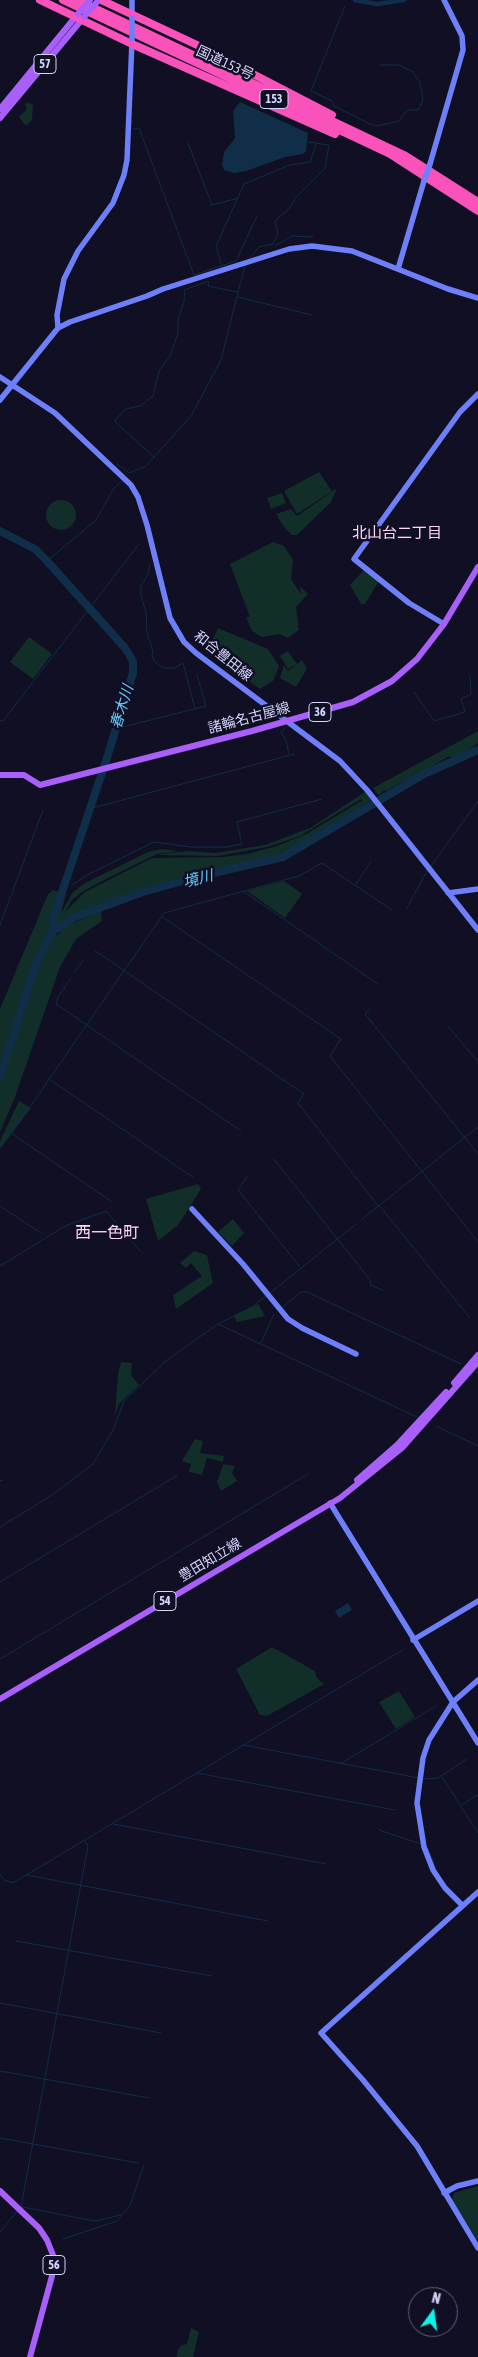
<!DOCTYPE html>
<html>
<head>
<meta charset="utf-8">
<style>
  body { margin:0 }
  #map { position:relative; width:478px; height:2357px; overflow:hidden; background:#100f24; font-family:"Asap Condensed",sans-serif }
  canvas { display:block }
  .north { position:absolute; left:408px; top:2287px; width:50px; height:50px; box-sizing:border-box; background:#100f24; border:1px solid #5e5e7b; border-radius:50%; rotate:14deg; font-size:14px; font-weight:700; line-height:20px; text-align:center; color:#d4d5fd }
  .north::after { content:''; display:block; margin:auto; width:18px; height:22px; background:#09f5e9; clip-path:polygon(50% 0,100% 100%,50% 72%,0 100%) }
</style>
</head>
<body>
<div id="map">
<canvas width="478" height="2357"></canvas>
<div class="north">N</div>
</div>
<script>
const context = document.querySelector('canvas').getContext('2d');
context.lineJoin = 'round';
function fill(path, color) { context.fillStyle = color; context.fill(path, 'evenodd'); }
const poly = rows => new Path2D(rows.map(r => 'M' + r).join(''));
function trace(path, color, width, dash) { context.strokeStyle = color; context.lineWidth = width; context.lineCap = dash ? 'butt' : 'round'; context.setLineDash(dash || []); context.stroke(path); }
function write(font, color, halo, rows, align = 'center') {
  context.font = font + ' "Asap Condensed","Noto Sans JP",sans-serif'; context.lineWidth = 5; context.setLineDash([]); context.textBaseline = 'middle'; context.strokeStyle = halo; context.fillStyle = color; for (const [text, x, y, turn = 0] of rows) {
    context.save(); context.translate(x, y); context.rotate((+turn || 0) * Math.PI / 180); context.textAlign = isNaN(turn) ? turn : align; if (halo) context.strokeText(text, 0, 0); context.fillText(text, 0, 0); context.restore();
  }
}
const green = poly([
  [28,103,33,104,32,120,26,126,19,117,27,109,25,104],
  [319,472,332,491,297,514,284,491],
  [337,488,331,502,297,535,292,535,284,527,276,514,291,509,297,516],
  [282,493,286,503,271,509,267,498],
  '46 515a15 15 0 1 1 30 0a15 15 0 1 1-30 0Z',
  [273,542,284,546,293,560,291,579,301,594,300,586,308,594,296,607,299,630,288,638,279,634,262,637,252,631,246,617,250,617,230,564],
  [364,570,379,581,365,604,361,604,350,585],
  [218,628,268,649,279,666,273,681,260,689,208,651],
  [29,637,52,654,33,679,10,662],
  [288,651,297,664,288,669,280,656],
  [302,660,307,669,296,687,280,678,284,665,288,671],
  [478,731,478,743,472,748,455,757,448,757,386,791,384,790,379,796,373,788],
  [365,792,371,800,282,855,175,880,83,910,56,928,53,926,63,893,66,894,61,913,73,892,85,883,148,852,161,849,180,851,157,854,106,879,82,892,72,900,65,912,85,892,152,858,222,857,247,854,277,846,306,834,363,800,361,799,300,836,267,847,218,856,159,855,162,854,189,851,215,853,265,845,310,828],
  [284,881,302,894,285,918,247,891],
  [53,890,60,892,50,925,57,935,66,926,101,911,102,921,76,939,60,967,15,1097,0,1132,0,1009,48,894],
  [19,1101,31,1108,0,1149,0,1141],
  [198,1184,201,1189,184,1216,177,1226,158,1241,146,1199],
  [233,1219,244,1233,232,1246,218,1232],
  [194,1251,207,1255,213,1283,176,1309,173,1295,202,1276,191,1263,186,1268,180,1263],
  [258,1304,265,1316,237,1322,234,1316],
  [121,1362,132,1363,131,1375,139,1385,119,1404,115,1415,118,1374],
  [195,1439,203,1441,200,1453,224,1456,223,1462,207,1458,202,1475,189,1472,191,1464,182,1461],
  [223,1464,235,1466,232,1473,237,1481,221,1491,217,1482],
  [272,1647,315,1671,317,1678,324,1684,267,1716,260,1715,236,1669],
  [399,1691,415,1717,396,1729,379,1702],
  [478,2186,478,2242,452,2200,454,2193],
  [191,2328,199,2332,193,2357,178,2357,176,2356,180,2346,187,2344]
]);
const water = poly([
  [240,102,308,133,306,151,303,154,285,157,246,171,234,173,224,170,222,165,224,152,235,138,233,111],
  [348,1603,352,1610,339,1618,335,1611]
]);
const stream = poly([
  [345,6,311,91,332,101,334,106,370,124,377,126,399,121,407,110,418,110,420,107,423,99,420,83,413,72,399,65,381,65],
  [133,129,139,128,194,275,236,261,257,216],
  [188,143,212,205,238,198],
  [275,246,292,236,313,237],
  [248,260,259,247,273,244,278,233,275,222,278,218,289,209,296,197,325,168,329,145,308,142],
  [222,266,216,246,244,184,290,165,310,162,316,144],
  [237,297,312,315],
  [154,457,115,422,116,419,126,409,140,406,153,396,159,371,170,356,178,333,178,320,185,298,184,290,209,281,208,286,237,292],
  [117,464,129,473,146,466,191,416,221,360,245,265],
  [47,561,96,520,114,488,122,481],
  [150,564,148,574,141,586,141,596,146,612,147,632,153,652,152,655,154,661,163,668,174,668,183,663,195,709],
  [414,692,434,721,465,712,461,699,471,694,470,676],
  [0,720,3,721,139,544],
  [286,727,281,733,286,740,289,754],
  [115,729,206,706,197,675],
  [89,809,294,754],
  [431,866,478,801],
  [356,884,371,861],
  [72,885,89,874,154,842,190,847,227,847,242,844,237,822,322,799],
  [243,891,378,984],
  [407,908,428,869],
  [161,916,341,1039,330,1056,478,1242],
  [0,925,43,810],
  [94,950,304,1094,298,1103,378,1206],
  [74,973,83,960],
  [71,978,58,997,56,1004,241,1131],
  [371,1008,365,1014,478,1154],
  [448,1026,478,1062],
  [49,1079,194,1178],
  [11,1133,112,1202],
  [0,1147,32,1104,164,913,299,876,322,863,392,910],
  [273,1158,371,1281,370,1285,383,1290],
  [247,1177,238,1190,300,1267],
  [379,1205,470,1318],
  [0,1206,41,1233],
  [362,1219,478,1127],
  [0,1266,65,1226,106,1211,141,1252],
  [269,1294,356,1224],
  [283,1307,301,1292,307,1292,461,1364],
  [218,1324,252,1307,266,1296],
  [261,1343,274,1314],
  [476,1372,478,1373],
  [436,1426,478,1446],
  [0,1481,3,1480],
  [0,1527,52,1495,93,1464,113,1430,124,1401,167,1360,218,1324,417,1417],
  [0,1582,178,1475],
  [0,1659,308,1474],
  [243,1745,419,1778],
  [340,1764,436,1706],
  [197,1773,395,1810],
  [442,1777,478,1833],
  [423,1779,438,1778,467,1759],
  [462,1805,478,1794],
  [113,1824,326,1864],
  [379,1830,421,1844],
  [427,1847,435,1865],
  [0,1874,4,1880,13,1883,404,1649],
  [27,1875,268,1921],
  [16,1941,212,1976],
  [0,2003,161,2033],
  [0,2071,149,2098],
  [0,2138,138,2163],
  [21,2207,88,1846,85,1841],
  [22,2207,95,2221,121,2215],
  [0,2232,18,2210],
  [63,2239,117,2221,130,2205,144,2165]
]);
const canal = poly([
  [355,0,377,4,404,0]
]);
const river = poly([
  [0,531,35,549,47,561,125,648,133,661,133,673,106,761,54,916,52,932],
  [0,1077,36,964,52,932,75,917,143,892,205,875,283,857,424,774,478,750]
]);
const secondary = poly([
  [132,16,132,0],
  [430,164,463,50,462,36,444,0],
  [398,269,424,181],
  [58,328,57,315,64,279,78,251,113,203,124,175,127,160,132,41],
  [0,377,55,413,131,485,138,497,147,525,170,618,184,642,196,653,340,761,367,790,478,930],
  [0,400,58,328,70,322,147,296,163,289,289,249,312,246,352,251,448,289,478,298],
  [444,624,409,603,354,559,460,412,478,394],
  [448,893,478,889],
  [192,1209,243,1264,288,1319,302,1328,356,1354],
  [330,1503,478,1743],
  [413,1640,478,1601],
  [478,1892,321,2033,363,2080,417,2146,478,2248],
  [462,1905,445,1888,433,1870,424,1847,417,1803,423,1758,429,1740,453,1702,478,1680],
  [444,2193,457,2186,478,2181]
]);
const primary = poly([
  [0,109,77,15],
  [0,118,84,17],
  [0,775,24,775,40,785,252,731,353,702,392,681,417,659,444,624,478,567],
  [454,1383,478,1355],
  [357,1480,397,1445,446,1392],
  [0,1699,340,1498,402,1448,478,1362],
  [0,2191,39,2228,47,2240,53,2255,52,2276,30,2357]
]);
const highway = poly([
  [40,0,132,44,335,134],
  [63,0,390,154,478,211],
  [77,0,404,155,478,202],
  [101,0,197,45,332,115]
]);
const secondaryBridge = poly([
  [132,18,132,39],
  [424,181,430,164]
]);
const primaryBridge = poly([
  [78,14,90,0],
  [84,17,97,2]
]);
const shields = [
  [45,64,22],
  [274,99,28],
  [320,712,22],
  [165,1601,22],
  [54,2265,22]
];
const shieldNames = [
  ["57",45,64],
  ["153",274,99],
  ["36",320,712],
  ["54",165,1601],
  ["56",54,2265]
];
const streetNames = [
  ["国道153号",225,63,25],
  ["和合豊田線",223,656,39],
  ["諸輪名古屋線",249,718,-15],
  ["豊田知立線",210,1560,-31]
];
const neighbourhoodNames = [
  ["北山台二丁目",397,533]
];
const waterNames = [
  ["春木川",122,707,-73],
  ["境川",198,879,-14]
];
const quarterNames = [
  ["西一色町",107,1233]
];
fill(green, '#122e29');
fill(water, '#102e47');
trace(stream, '#102e47', 1);
trace(canal, '#102e47', 4.5);
trace(river, '#102e47', 8);
trace(secondary, '#6e7ffa', 5.5);
trace(primary, '#a95ff9', 6);
trace(highway, '#f953bb', 8);
trace(secondaryBridge, '#6e7ffa', 5.5);
trace(primaryBridge, '#a95ff9', 6);
for (const [x, y, w] of shields) { const box = new Path2D(); box.roundRect(x - w / 2, y - 9.5, w, 19, 4); context.fillStyle = '#100f24'; context.fill(box); trace(box, '#d4d5fd', 1); }
write('bold 12px', '#d4d5fd', null, shieldNames);
write('14px', '#d4d5fd', '#100f24', streetNames);
write('15px', '#fed6f5', '#100f24', neighbourhoodNames);
write('italic 15px', '#66cbfa', '#100f24', waterNames);
write('16px', '#fed6f5', '#100f24', quarterNames);
</script>
</body>
</html>
